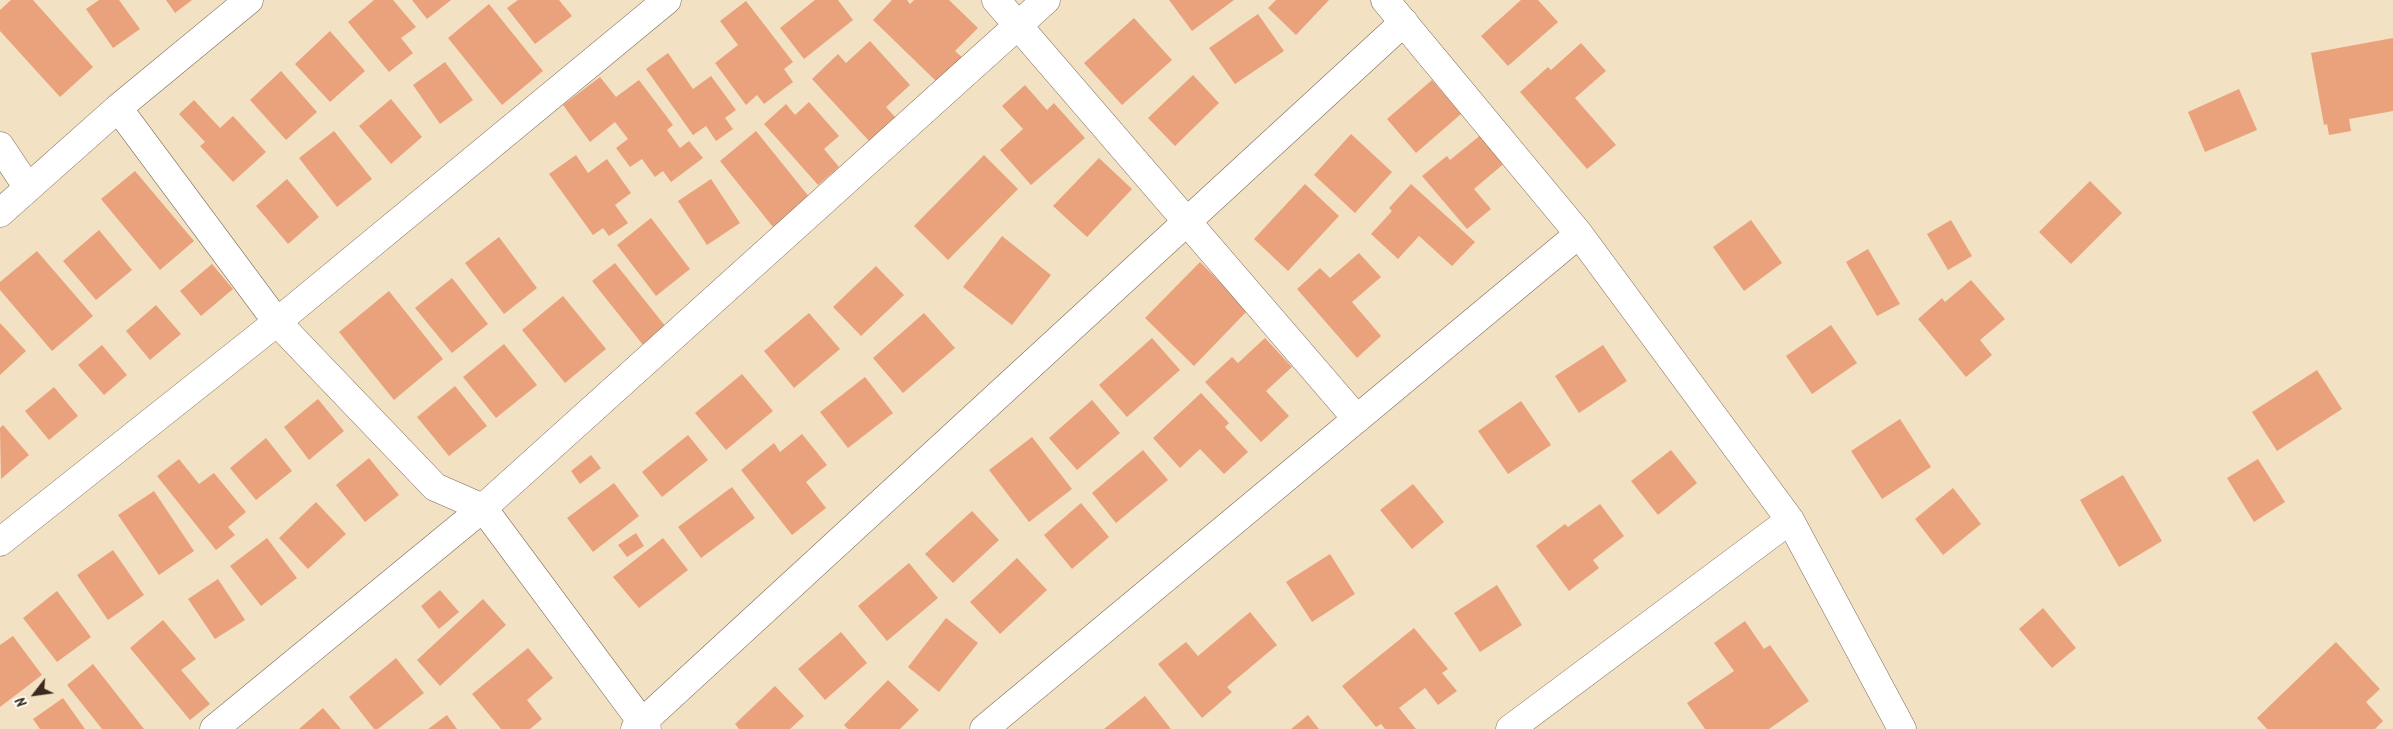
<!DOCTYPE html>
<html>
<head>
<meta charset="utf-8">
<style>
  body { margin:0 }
  #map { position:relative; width:2393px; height:729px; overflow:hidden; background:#f3e1c4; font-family:Kalam,sans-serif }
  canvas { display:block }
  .north { position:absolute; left:10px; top:669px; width:50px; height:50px; -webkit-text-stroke:4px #fdfcf7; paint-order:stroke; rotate:240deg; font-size:14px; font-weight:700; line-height:20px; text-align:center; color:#3b2a1e }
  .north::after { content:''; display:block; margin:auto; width:18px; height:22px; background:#3b2a1e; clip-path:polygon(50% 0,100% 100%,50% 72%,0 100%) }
</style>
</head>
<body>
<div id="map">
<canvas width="2393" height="729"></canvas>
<div class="north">N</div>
</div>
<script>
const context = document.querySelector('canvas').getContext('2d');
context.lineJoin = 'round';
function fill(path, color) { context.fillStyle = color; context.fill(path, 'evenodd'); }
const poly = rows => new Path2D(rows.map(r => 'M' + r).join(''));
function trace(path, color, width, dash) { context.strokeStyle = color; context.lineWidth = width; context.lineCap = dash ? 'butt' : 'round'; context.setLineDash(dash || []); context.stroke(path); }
const building = poly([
  [11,0,33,0,93,67,60,97,0,31,0,10],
  [99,0,119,0,140,29,113,48,86,9],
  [166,0,192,0,175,13],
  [374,0,393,0,416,27,401,38,413,53,389,72,348,22],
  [412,0,451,0,427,19],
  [518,0,559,0,572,16,535,44,507,8],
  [815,0,838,0,853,20,804,59,780,28],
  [892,0,907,0,910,4,914,0,949,0,978,28,955,51,963,58,938,83,873,20],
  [1169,0,1234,0,1192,31],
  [1276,0,1329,0,1296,35,1268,8],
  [1521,0,1538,0,1558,22,1508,66,1481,36],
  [746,1,793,62,784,69,793,82,764,104,757,95,746,105,715,63,738,45,720,21],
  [489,4,543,71,502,105,448,38],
  [1258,14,1284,51,1235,84,1209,48],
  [1134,18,1172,60,1122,105,1084,63],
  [330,31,365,71,330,102,295,64],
  [2393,38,2393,111,2349,119,2351,131,2329,135,2327,124,2324,125,2311,53],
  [870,41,910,85,886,107,895,117,869,141,812,79,838,54,846,63],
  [1581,43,1606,71,1575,98,1616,145,1587,169,1520,92,1548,67,1551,70],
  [668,53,693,89,711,76,736,110,725,118,733,129,716,141,706,126,693,135,646,69],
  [445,62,473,100,440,124,413,85],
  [281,71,317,112,286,140,250,100],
  [1193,75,1219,103,1175,146,1148,118],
  [600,77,616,97,639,80,673,125,667,130,680,148,689,141,703,158,671,182,663,171,655,177,642,159,630,167,616,148,628,139,615,122,590,142,563,105],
  [1432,80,1461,114,1416,153,1387,119],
  [1025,85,1047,110,1054,103,1085,138,1031,185,1000,150,1023,129,1002,106],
  [2239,89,2257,130,2205,152,2188,112],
  [391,99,422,137,391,164,359,126],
  [194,100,220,128,233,116,266,152,233,182,200,146,205,142,179,114],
  [809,102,839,136,824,149,839,167,818,185,764,124,786,104,795,115],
  [334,131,372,179,337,207,299,158],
  [756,131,810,198,773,227,720,161],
  [1483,133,1507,161,1474,189,1491,209,1467,229,1422,176,1447,156,1450,160],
  [1351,134,1392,172,1355,213,1314,175],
  [576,155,588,173,607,159,631,193,615,205,628,223,609,236,603,228,593,235,549,174],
  [984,155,1018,189,948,260,914,226],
  [1099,158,1132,189,1087,237,1053,206],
  [135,171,194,241,160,270,101,199],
  [287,179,319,217,288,244,256,206],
  [711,179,740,223,707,245,678,201],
  [2090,181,2122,213,2071,264,2039,232],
  [1305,184,1339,216,1288,271,1254,239],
  [1411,184,1475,242,1452,266,1419,236,1398,259,1371,234,1392,211,1389,208],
  [651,218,690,269,656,296,617,245],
  [1751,220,1782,263,1744,291,1713,247],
  [1951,220,1972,256,1948,270,1927,234],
  [99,230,132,270,96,300,63,261],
  [1002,236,1051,275,1012,325,963,287],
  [499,237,537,288,504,314,465,263],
  [1868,249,1900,304,1877,316,1846,262],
  [37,251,93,316,52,351,0,290,0,282],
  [1359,253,1381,277,1352,302,1381,336,1357,358,1297,289,1320,268,1330,278],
  [1200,262,1248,310,1194,366,1145,318],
  [615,263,666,327,643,345,592,281],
  [212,264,233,289,201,316,180,291],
  [876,266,904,295,861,336,833,307],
  [452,278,488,324,452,353,415,308],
  [1971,280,2005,319,1980,340,1992,355,1966,377,1918,319,1942,298,1945,302],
  [389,291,443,359,394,400,339,332],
  [563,296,606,349,565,383,522,330],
  [156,305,181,334,150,360,126,331],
  [809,313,840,349,794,388,764,351],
  [924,313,955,348,903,393,873,358],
  [0,323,26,351,0,375],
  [1831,325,1857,363,1812,394,1786,356],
  [1152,338,1180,370,1127,417,1099,385],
  [1265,338,1292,367,1266,391,1289,416,1261,442,1205,382,1232,357,1238,363],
  [504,344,537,385,496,418,463,377],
  [102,345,127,375,104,395,78,365],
  [1603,345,1627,381,1579,413,1555,376],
  [2317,370,2342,409,2277,451,2252,412],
  [742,374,773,411,726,450,695,413],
  [865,377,893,413,848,448,820,412],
  [455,386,487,426,449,456,417,417],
  [54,387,78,416,49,440,25,411],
  [1201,393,1229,423,1225,427,1248,452,1224,474,1200,449,1180,468,1153,438],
  [318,399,344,431,309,460,284,427],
  [1092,400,1120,433,1077,470,1049,438],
  [1521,401,1551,445,1508,474,1478,431],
  [1900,419,1931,467,1882,499,1851,451],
  [3,425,29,455,1,479,0,428],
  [802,434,827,465,806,482,826,508,792,535,741,470,774,443,780,452],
  [688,435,708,460,662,497,642,472],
  [1032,437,1072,489,1029,522,989,470],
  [266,438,292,471,256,500,230,468],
  [1143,450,1168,480,1116,523,1092,493],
  [1671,450,1697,483,1658,515,1631,481],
  [591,455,601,468,580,484,571,471],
  [369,458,399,495,365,522,336,485],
  [179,459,199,484,214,473,246,512,228,527,235,535,216,550,157,476],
  [2258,459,2285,502,2254,522,2227,478],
  [2123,475,2162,541,2119,567,2080,500],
  [614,483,639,516,593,552,567,518],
  [1413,484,1444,522,1412,549,1380,510],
  [732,487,755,518,701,558,678,527],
  [1953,488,1981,524,1943,555,1915,519],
  [154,491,194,551,159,575,118,515],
  [316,502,346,534,308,569,279,538],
  [1081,503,1109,537,1072,569,1044,535],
  [1600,504,1624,536,1593,560,1599,568,1569,591,1536,546,1565,524,1568,527],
  [972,511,999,540,953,583,925,554],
  [636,533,644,546,627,557,618,545],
  [267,538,297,578,261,606,230,566],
  [663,538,688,570,639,608,613,577],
  [113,550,144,595,108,620,77,575],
  [1330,554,1355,594,1312,622,1286,582],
  [1017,558,1047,590,1000,634,970,602],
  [909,563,938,598,887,641,858,606],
  [218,579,245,620,215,639,188,599],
  [1497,585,1522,625,1480,652,1454,613],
  [440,590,459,612,439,629,421,606],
  [57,591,91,637,57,662,23,618],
  [483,599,506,625,440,686,417,660],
  [2043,608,2076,648,2052,668,2019,629],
  [1250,612,1277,645,1227,687,1232,692,1202,718,1158,664,1186,642,1198,656],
  [946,618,978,643,939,692,908,667],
  [163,620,196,659,181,670,210,704,190,720,130,648],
  [1745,621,1764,649,1770,645,1809,701,1769,729,1705,729,1687,703,1734,671,1714,643],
  [1414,628,1448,669,1442,673,1457,691,1438,705,1425,688,1399,708,1416,729,1385,729,1381,724,1376,727,1342,686],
  [841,632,867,663,825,700,798,669],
  [13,636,42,675,0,707,0,645],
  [2336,642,2380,689,2366,702,2383,721,2375,729,2267,729,2257,718],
  [528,648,553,678,527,700,542,719,530,729,501,729,472,694],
  [396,658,424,693,378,729,374,729,349,697],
  [93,664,144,729,102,729,67,685],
  [888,680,919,710,900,729,848,729,844,725],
  [775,686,804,716,790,729,739,729,735,724],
  [1145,696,1171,729,1104,729],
  [63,698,85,729,40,729,33,719],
  [323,708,341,729,299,729],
  [447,715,457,729,428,729],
  [1308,715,1319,729,1291,729]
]);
const minor = poly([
  [996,0,1357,419],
  [1385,0,1579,234,1790,520,1902,729],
  [118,108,277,322,435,487,483,508,647,729],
  [0,146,28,188],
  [0,213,118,108,249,0],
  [0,542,277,322,667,0],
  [214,729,483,508,1046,0],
  [635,729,1404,22],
  [984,729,1579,234],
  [1510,729,1790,520]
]);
fill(building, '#eaa27c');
trace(minor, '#7b6a58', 29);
trace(minor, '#fff', 28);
</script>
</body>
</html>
